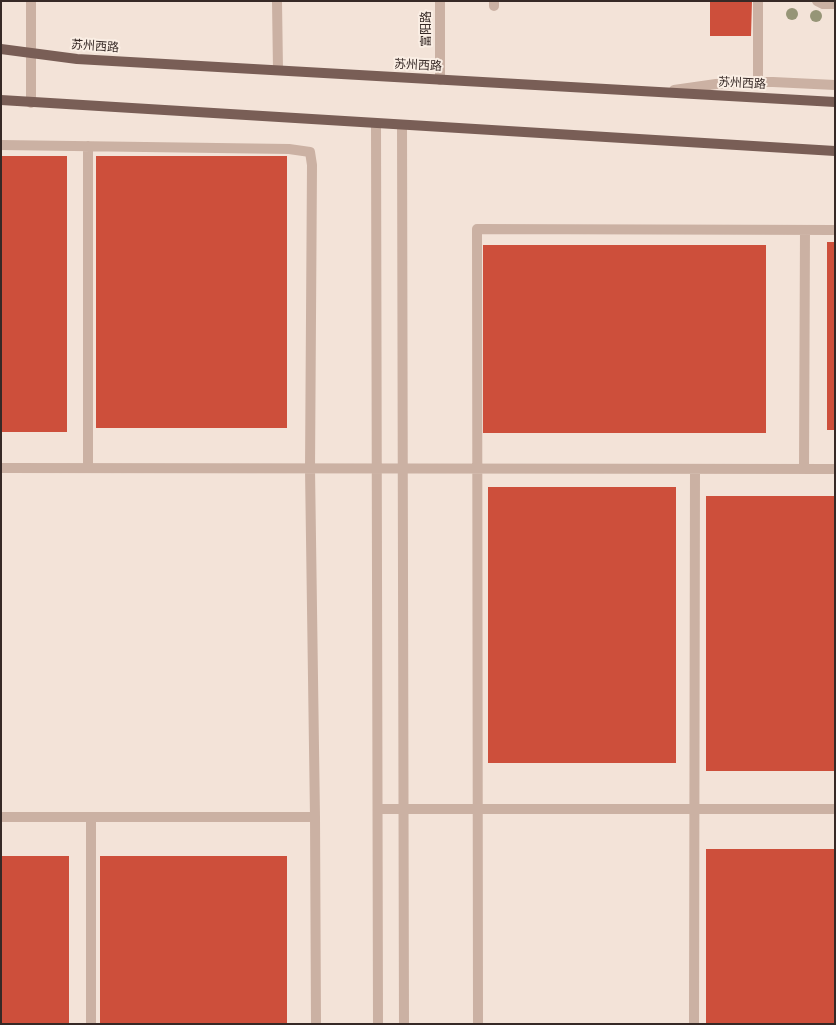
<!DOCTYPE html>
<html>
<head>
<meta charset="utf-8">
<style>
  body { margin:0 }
  #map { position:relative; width:836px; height:1025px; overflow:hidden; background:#f3e3d8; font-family:Jost,sans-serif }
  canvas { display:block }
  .frame { position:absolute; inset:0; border:2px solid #362926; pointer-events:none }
</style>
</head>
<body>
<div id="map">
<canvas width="836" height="1025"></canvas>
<div class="frame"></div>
</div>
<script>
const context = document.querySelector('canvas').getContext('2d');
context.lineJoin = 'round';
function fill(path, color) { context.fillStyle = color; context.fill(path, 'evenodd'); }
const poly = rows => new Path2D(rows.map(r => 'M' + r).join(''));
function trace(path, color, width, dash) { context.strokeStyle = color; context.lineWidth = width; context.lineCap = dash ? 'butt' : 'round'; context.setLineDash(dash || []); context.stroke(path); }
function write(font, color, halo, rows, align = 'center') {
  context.font = font + ' Jost,"Noto Sans SC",sans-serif'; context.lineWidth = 4; context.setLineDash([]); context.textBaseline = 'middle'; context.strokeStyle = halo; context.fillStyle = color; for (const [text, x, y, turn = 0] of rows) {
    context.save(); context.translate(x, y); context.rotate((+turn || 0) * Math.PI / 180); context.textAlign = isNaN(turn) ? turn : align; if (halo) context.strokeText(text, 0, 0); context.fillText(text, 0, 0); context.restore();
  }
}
const building = poly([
  [710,1,752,1,751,36,710,36],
  [1,156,67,156,67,432,1,432],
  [96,156,287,156,287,428,96,428],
  [827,242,835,242,835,430,827,430],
  [483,245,766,245,766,433,483,433],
  [488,487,676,487,676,763,488,763],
  [706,496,835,496,835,771,706,771],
  [706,849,835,849,835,1024,706,1024],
  [1,856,69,856,69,1024,1,1024],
  [100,856,287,856,287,1024,100,1024]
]);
const minor = poly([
  [31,1,31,103],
  [277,1,278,70],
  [440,1,440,80],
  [494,1,494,6],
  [758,1,758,82],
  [817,1,823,4,835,4],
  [674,90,716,84,744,82,773,82,835,85],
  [376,124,378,1024],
  [402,125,404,1024],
  [1,145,289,149,310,152,312,165,310,469,315,817],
  [88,146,88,468],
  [1,468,835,469],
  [804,469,805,230],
  [378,809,835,809],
  [1,817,315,817,316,1024],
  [91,1024,91,817],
  [478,1024,477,229,835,230],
  [694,1024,695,469]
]);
const major = poly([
  [1,49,77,59,835,102],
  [1,100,835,151]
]);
const trees = [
  [792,14],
  [816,16]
];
const streetNames = [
  ["富阳路",427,29,-90],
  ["苏州西路",95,47,4],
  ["苏州西路",418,66,3],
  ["苏州西路",742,84,3]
];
fill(building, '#cd4f3b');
trace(minor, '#cbb1a3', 10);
trace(major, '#795e56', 10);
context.fillStyle = '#969577';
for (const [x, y] of trees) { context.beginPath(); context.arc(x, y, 6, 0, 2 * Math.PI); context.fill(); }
write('12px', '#362926', '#faeee4', streetNames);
</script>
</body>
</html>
